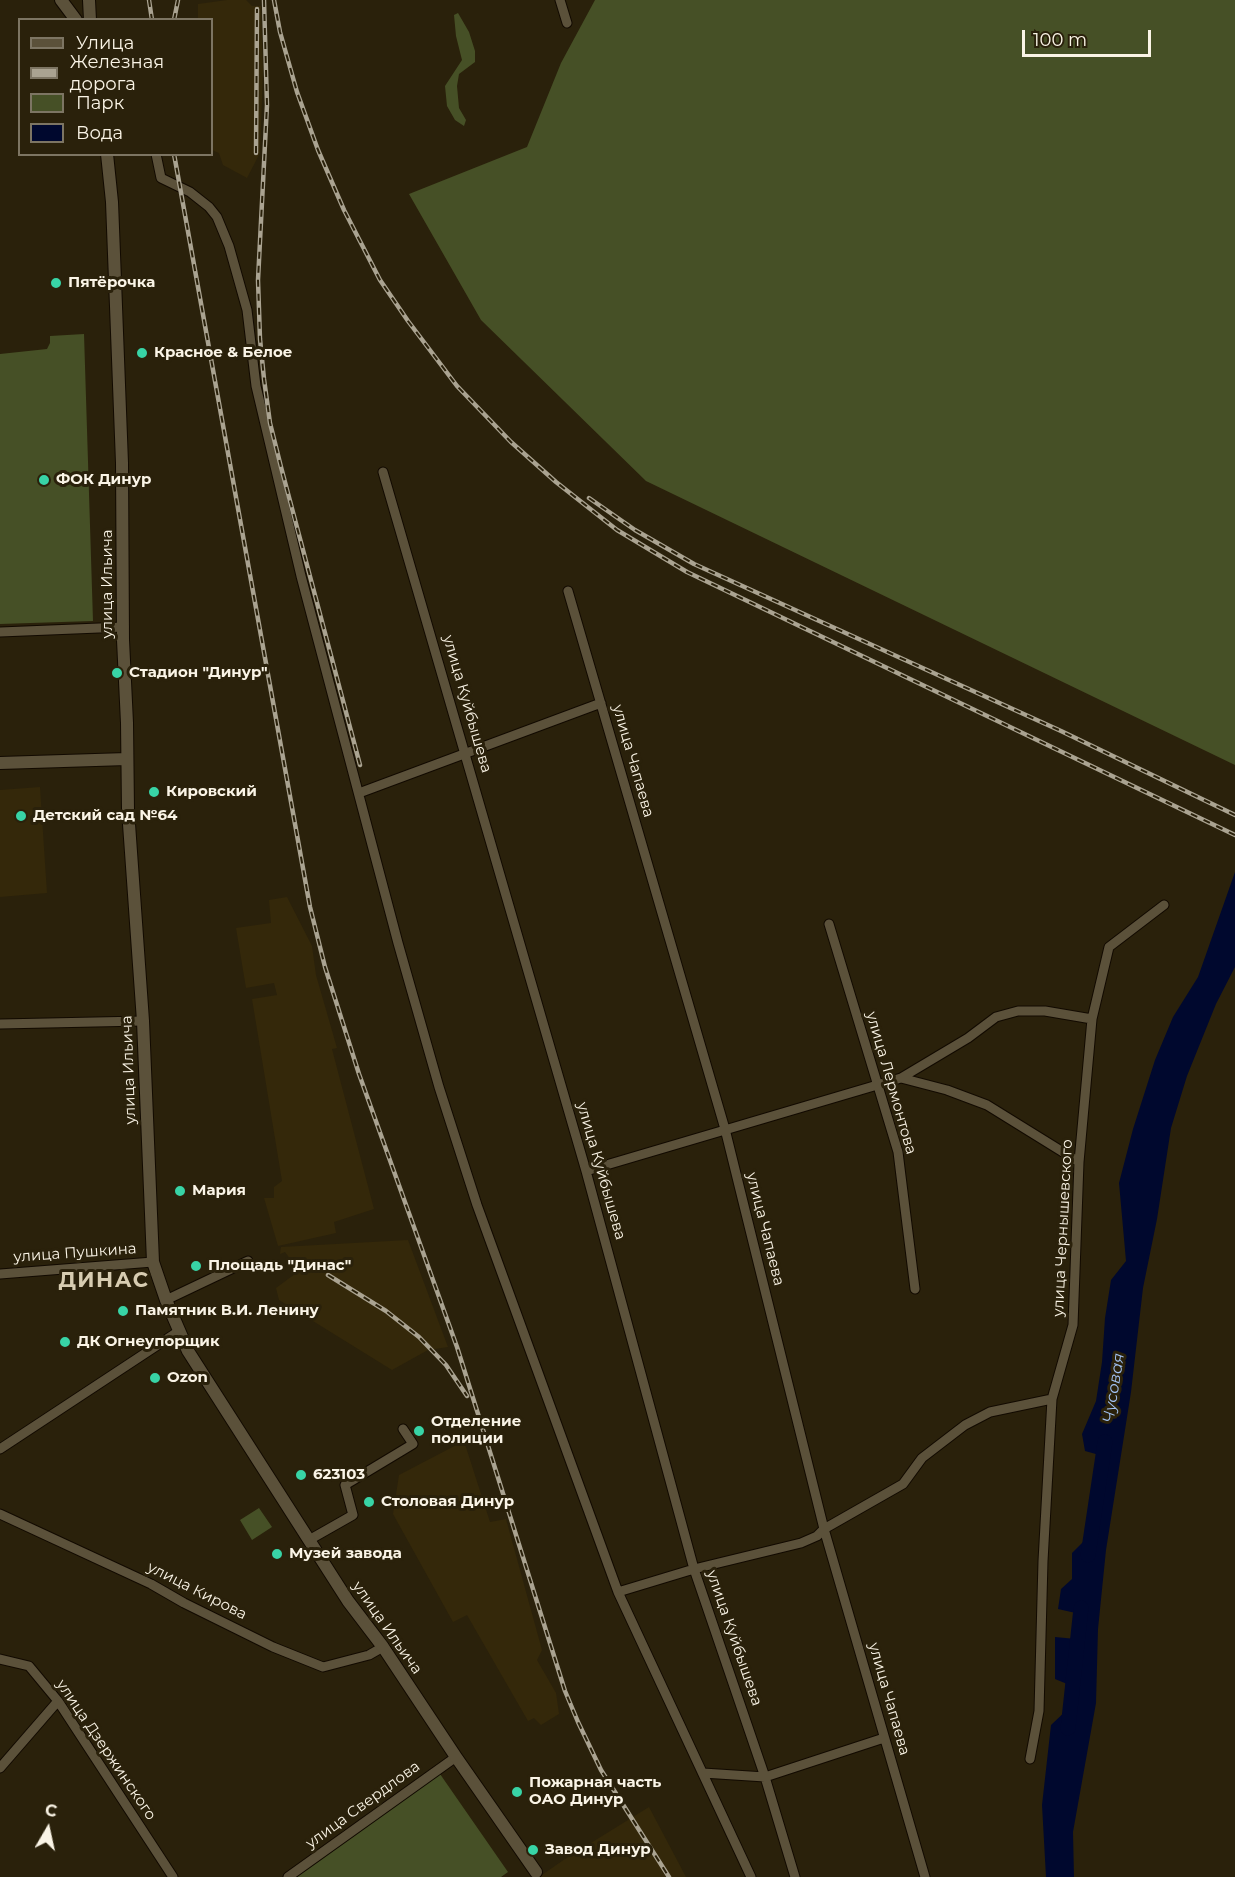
<!DOCTYPE html>
<html>
<head>
<meta charset="utf-8">
<style>
  body { margin:0 }
  #map { position:relative; width:1235px; height:1877px; overflow:hidden; background:#2a210b; font-family:Montserrat,sans-serif }
  canvas { display:block }
  .legend { position:absolute; left:18px; top:18px; width:195px; height:138px; box-sizing:border-box; background:#2a210b; border:2px solid #7d7563; margin:0; padding:8px 10px; list-style:none; font-size:18px; color:#faf4e6 }
  .legend li { display:flex; align-items:center; gap:12px; height:30px }
  .legend b { width:30px; border:2px solid #7d7563 }
  .north { position:absolute; left:18px; top:1799px; width:60px; height:60px; -webkit-text-stroke:4px #2a210b; paint-order:stroke; rotate:9deg; font-size:16px; font-weight:700; line-height:24px; text-align:center; color:#faf4e6 }
  .north::after { content:''; display:block; margin:auto; width:21px; height:27px; background:#faf4e6; clip-path:polygon(50% 0,100% 100%,50% 72%,0 100%) }
  .scale { position:absolute; left:1022px; top:30px; width:129px; height:27px; box-sizing:border-box; border:3px solid #faf4e6; border-top:0; padding-left:8px; font-size:18px; line-height:21px; white-space:nowrap; color:#faf4e6; -webkit-text-stroke:4px #2a210b; paint-order:stroke }
</style>
</head>
<body>
<div id="map">
<canvas width="1235" height="1877"></canvas>
<ul class="legend">
<li><b style="height:8px;background:#5b513a"></b>Улица</li>
<li><b style="height:8px;background:#aaa391"></b>Железная дорога</li>
<li><b style="height:16px;background:#465026"></b>Парк</li>
<li><b style="height:16px;background:#00082e"></b>Вода</li>
</ul>
<div class="north">С</div>
<div class="scale">100 m</div>
</div>
<script>
const context = document.querySelector('canvas').getContext('2d');
context.lineJoin = 'round';
function fill(path, color) { context.fillStyle = color; context.fill(path, 'evenodd'); }
const poly = rows => new Path2D(rows.map(r => 'M' + r).join(''));
function trace(path, color, width, dash) { context.strokeStyle = color; context.lineWidth = width; context.lineCap = dash ? 'butt' : 'round'; context.setLineDash(dash || []); context.stroke(path); }
function write(font, color, halo, rows, align = 'center') {
  context.font = font + ' Montserrat,sans-serif'; context.lineWidth = 6; context.setLineDash([]); context.textBaseline = 'middle'; context.strokeStyle = halo; context.fillStyle = color; for (const [text, x, y, turn = 0] of rows) {
    context.save(); context.translate(x, y); context.rotate((+turn || 0) * Math.PI / 180); context.textAlign = isNaN(turn) ? turn : align; if (halo) context.strokeText(text, 0, 0); context.fillText(text, 0, 0); context.restore();
  }
}
const built = poly([
  [227,0,246,0,252,6,261,6,263,72,260,153,247,178,223,165,219,153,212,150,212,20,198,19,198,4],
  [40,787,47,893,0,897,0,790],
  [287,897,312,946,316,975,337,1048,332,1049,374,1209,334,1222,336,1233,278,1246,264,1198,274,1198,274,1187,282,1181,252,999,277,995,274,983,246,988,236,928,271,923,269,900],
  [408,1240,448,1347,428,1350,392,1370,279,1300,276,1288,299,1271,285,1252,280,1254,281,1247],
  [464,1441,490,1522,506,1519,542,1650,537,1660,556,1693,559,1714,541,1725,534,1718,528,1721,467,1615,453,1622,393,1514,399,1475],
  [649,1807,686,1877,539,1877,565,1859]
]);
const green = poly([
  [595,0,1235,0,1235,765,646,481,481,320,409,194,527,147,561,63],
  [458,13,469,32,475,51,475,62,459,74,457,86,459,108,466,120,464,126,455,120,447,106,445,86,462,60,456,36,454,15],
  [84,334,93,621,0,624,0,354,47,349,50,343,50,336],
  [259,1508,272,1527,252,1540,240,1520],
  [440,1774,508,1872,501,1877,296,1877]
]);
const water = poly([
  [1235,872,1235,967,1216,1004,1187,1076,1171,1128,1157,1219,1143,1288,1131,1392,1106,1550,1098,1629,1096,1703,1073,1832,1074,1877,1046,1877,1042,1805,1051,1725,1070,1707,1072,1686,1055,1679,1055,1637,1076,1639,1080,1614,1058,1609,1061,1589,1072,1579,1072,1553,1091,1534,1103,1456,1085,1451,1082,1434,1096,1401,1102,1362,1105,1318,1111,1280,1126,1261,1119,1183,1133,1129,1155,1060,1173,1017,1198,977]
]);
const river = poly([
  [1088,1555,1105,1442],
  [1068,1728,1081,1608]
]);
const minor = poly([
  [560,0,567,23],
  [156,154,161,178,190,192,209,207,217,217,229,246,247,310,256,386,301,576,398,943,439,1087,477,1205,618,1592,751,1877],
  [383,472,586,1171,694,1569,765,1777,795,1877],
  [568,591,725,1129,824,1529,925,1877],
  [0,632,124,627],
  [359,793,601,703],
  [829,924,898,1152,915,1289],
  [0,1024,143,1021],
  [901,1078,968,1038,996,1017,1018,1011,1045,1011,1092,1019],
  [586,1171,901,1078,947,1090,987,1105,1079,1162],
  [0,1274,153,1262],
  [166,1300,248,1261],
  [0,1449,179,1331],
  [0,1514,151,1584,184,1603,273,1647,323,1667,369,1655,383,1647],
  [309,1540,353,1515,345,1485,413,1444,403,1429],
  [618,1592,694,1569,801,1543,817,1536,824,1529,903,1484,922,1458,965,1425,990,1412,1052,1399],
  [0,1659,29,1666,58,1701,173,1877],
  [1030,1759,1039,1711,1043,1561,1052,1399,1073,1325,1079,1162,1092,1019,1109,947,1164,905],
  [0,1768,58,1701],
  [703,1773,765,1777,884,1738],
  [288,1877,456,1757]
]);
const tertiary = poly([
  [61,0,76,20],
  [89,0,90,20],
  [107,154,112,202,122,463,123,640,127,723,128,810,143,1021,153,1262,166,1300,188,1351,348,1601,383,1647,456,1757,536,1872],
  [0,763,127,759]
]);
const rail = poly([
  [149,0,152,20],
  [264,0,267,105,258,280,260,339,264,379,270,423,281,467,360,765],
  [274,0,280,32,297,92,318,150,344,210,380,280,408,321,457,386,511,442,556,482,617,530,687,572,1235,835],
  [174,20,178,0],
  [256,153,257,9],
  [174,154,310,907,325,967,359,1074,457,1347,565,1691,578,1722,601,1770,669,1877],
  [589,498,635,530,694,564,1061,731,1235,815],
  [328,1275,386,1311,419,1337,446,1365,467,1396]
]);
const markers = [
  [56,283,6,"#38d4a6"],
  [142,353,6,"#38d4a6"],
  [44,480,6,"#38d4a6"],
  [117,673,6,"#38d4a6"],
  [154,792,6,"#38d4a6"],
  [21,816,6,"#38d4a6"],
  [180,1191,6,"#38d4a6"],
  [196,1266,6,"#38d4a6"],
  [123,1311,6,"#38d4a6"],
  [65,1342,6,"#38d4a6"],
  [155,1378,6,"#38d4a6"],
  [419,1431,6,"#38d4a6"],
  [301,1475,6,"#38d4a6"],
  [369,1502,6,"#38d4a6"],
  [277,1554,6,"#38d4a6"],
  [517,1792,6,"#38d4a6"],
  [533,1850,6,"#38d4a6"]
];
const poiNames = [
  ["Пятёрочка",68,283],
  ["Красное & Белое",154,353],
  ["ФОК Динур",56,480],
  ["Стадион \"Динур\"",129,673],
  ["Кировский",166,792],
  ["Детский сад №64",33,816],
  ["Мария",192,1191],
  ["Площадь \"Динас\"",208,1266],
  ["Памятник В.И. Ленину",135,1311],
  ["ДК Огнеупорщик",77,1342],
  ["Ozon",167,1378],
  ["Отделение",431,1422],
  ["полиции",431,1439],
  ["623103",313,1475],
  ["Столовая Динур",381,1502],
  ["Музей завода",289,1554],
  ["Пожарная часть",529,1783],
  ["ОАО Динур",529,1800],
  ["Завод Динур",545,1850]
];
const streetNames = [
  ["улица Ильича",108,584,-90],
  ["улица Куйбышева",467,704,74],
  ["улица Чапаева",633,761,74],
  ["улица Ильича",129,1070,-92],
  ["улица Лермонтова",891,1083,74],
  ["улица Куйбышева",601,1171,74],
  ["улица Чернышевского",1063,1228,-87],
  ["улица Чапаева",765,1229,76],
  ["улица Пушкина",75,1253,-4],
  ["улица Кирова",197,1591,27],
  ["улица Ильича",387,1628,55],
  ["улица Куйбышева",734,1638,71],
  ["улица Чапаева",889,1699,74],
  ["улица Дзержинского",106,1750,56],
  ["улица Свердлова",363,1805,-36]
];
const waterNames = [
  ["Чусовая",1114,1388,-81]
];
const districtNames = [
  ["ДИНАС",104,1281]
];
fill(built, '#34280a');
fill(green, '#465026');
fill(water, '#00082e');
trace(river, '#00082e', 15);
trace(minor, '#120a00', 11);
trace(tertiary, '#120a00', 14);
trace(minor, '#5b513a', 9);
trace(tertiary, '#5b513a', 12);
trace(rail, '#aaa391', 4.5);
trace(rail, '#2a210b', 2, [7]);
for (const [x, y, r, color] of markers) { const dot = new Path2D(); dot.arc(x, y, r, 0, 2 * Math.PI); context.fillStyle = color; context.fill(dot); trace(dot, '#2a210b', 2); }
write('bold 15px', '#faf4e6', '#2a210b', poiNames, 'left');
write('15px', '#faf4e6', '#2a210b', streetNames);
write('italic 16px', '#a1c1f2', '#2a210b', waterNames);
context.letterSpacing = '1.5px';
write('bold 21px', '#d7ccb1', '#2a210b', districtNames);
context.letterSpacing = '0px';
</script>
</body>
</html>
